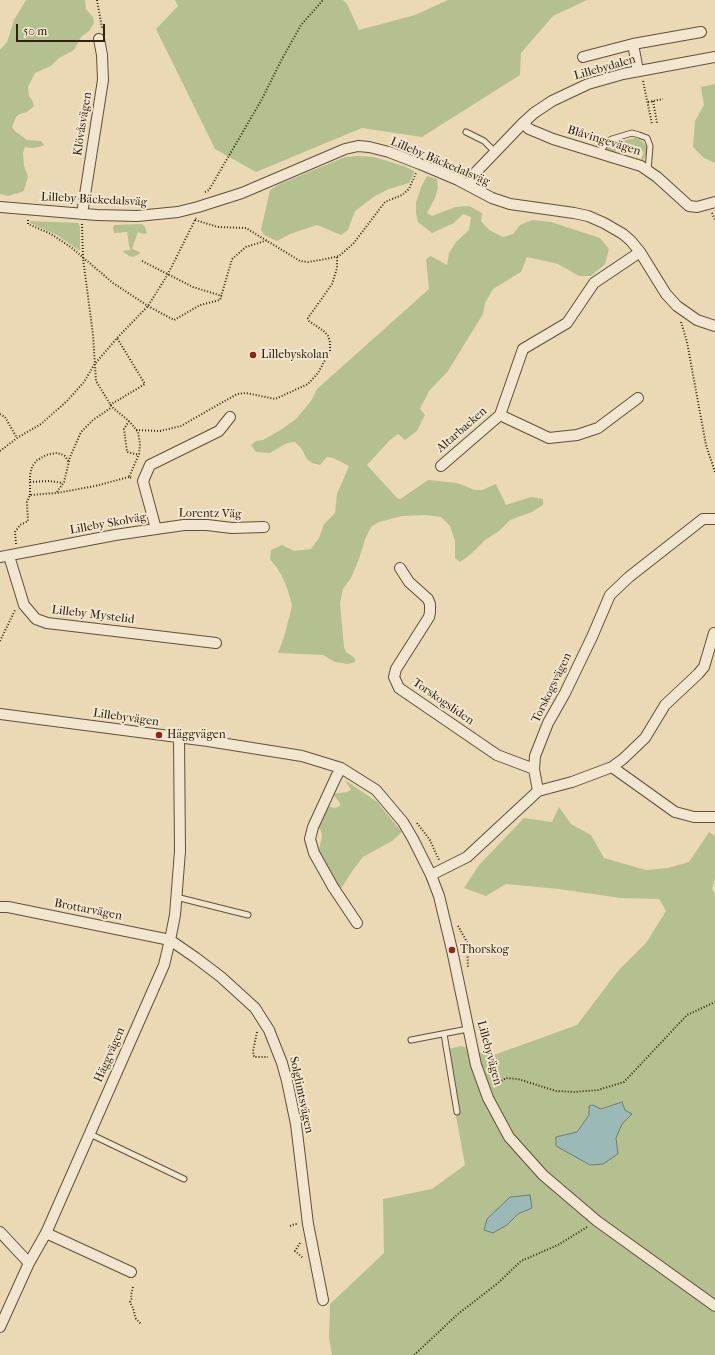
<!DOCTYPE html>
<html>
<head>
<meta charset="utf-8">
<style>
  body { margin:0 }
  #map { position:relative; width:715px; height:1355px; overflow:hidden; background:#ebd9b6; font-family:"IM FELL French Canon",serif }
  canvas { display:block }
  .scale { position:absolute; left:16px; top:24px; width:89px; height:18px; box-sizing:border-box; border:2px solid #30220d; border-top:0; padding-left:5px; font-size:12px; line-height:14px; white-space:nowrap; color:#30220d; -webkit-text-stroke:3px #f2e6d0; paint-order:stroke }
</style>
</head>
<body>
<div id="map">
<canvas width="715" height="1355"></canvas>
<div class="scale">50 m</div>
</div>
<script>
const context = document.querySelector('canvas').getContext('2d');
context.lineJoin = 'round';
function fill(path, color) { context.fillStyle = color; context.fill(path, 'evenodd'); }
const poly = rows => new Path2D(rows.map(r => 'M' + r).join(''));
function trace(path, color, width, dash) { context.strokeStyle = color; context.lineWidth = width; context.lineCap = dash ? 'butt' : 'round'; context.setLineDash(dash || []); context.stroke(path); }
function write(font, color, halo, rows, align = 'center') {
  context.font = font + ' "IM FELL French Canon",serif'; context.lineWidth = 4; context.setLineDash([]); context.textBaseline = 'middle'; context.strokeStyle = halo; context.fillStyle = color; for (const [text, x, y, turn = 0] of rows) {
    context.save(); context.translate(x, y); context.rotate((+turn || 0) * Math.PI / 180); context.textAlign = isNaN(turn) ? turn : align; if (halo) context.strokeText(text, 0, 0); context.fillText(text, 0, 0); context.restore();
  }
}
const green = poly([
  [26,0,85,0,86,9,93,17,94,23,89,31,81,37,74,50,59,58,51,66,35,73,28,87,29,96,32,100,34,106,27,112,20,114,16,117,12,127,15,131,27,140,41,141,44,145,43,146,32,148,25,147,23,153,24,166,28,177,24,190,22,192,8,196,0,194,0,50,7,42,14,20],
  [175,0,343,0,347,4,359,30,415,15,448,0,587,0,553,16,521,53,520,75,422,137,362,128,256,172,215,149,156,29,178,6],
  [715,84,715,163,704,158,693,147,695,121,704,105,701,87],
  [635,138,639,139,647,146,647,154,642,162,640,162,644,152,618,142,614,157,607,152,607,146,610,144],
  [357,156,374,157,404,166,414,171,414,173,409,183,389,189,375,196,355,211,348,230,341,235,317,225,290,234,277,241,264,235,261,230,270,190,280,184,345,157],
  [427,176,437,179,438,187,435,198,427,213,432,216,455,207,469,206,482,213,481,221,489,230,503,237,513,234,520,225,532,220,551,222,600,238,609,249,605,264,591,276,579,276,558,264,527,257,521,272,493,289,485,303,483,314,448,371,429,391,420,409,425,415,417,431,405,440,398,434,390,440,367,465,398,499,402,498,428,480,457,483,475,490,482,490,496,484,506,505,531,497,543,499,543,505,532,512,510,520,499,531,485,540,471,554,460,562,455,558,455,541,450,526,441,517,425,515,402,516,379,522,371,527,365,539,359,559,351,578,343,589,340,603,344,647,346,652,355,658,355,662,348,664,335,662,323,655,278,653,284,637,290,614,292,605,287,588,282,576,277,568,270,559,271,550,282,545,294,551,311,549,319,538,324,524,335,513,337,494,349,466,333,458,327,457,320,465,312,463,307,459,301,448,295,442,287,443,270,453,256,452,251,445,256,441,263,440,282,429,296,419,311,401,317,389,429,289,426,259,431,256,447,265,449,253,456,242,469,230,471,217,463,214,454,223,432,233,418,222,416,212,416,203,421,187],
  [30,221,78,223,80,227,80,251,57,235,30,223],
  [142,224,145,227,147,233,144,234,138,232,132,249,140,252,139,254,133,257,129,256,122,251,130,250,127,232,114,233,113,227,114,225],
  [345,780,377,802,402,832,392,841,363,857,353,870,340,890,318,854,322,836,321,831,318,827,327,806,335,808,340,806,340,803,333,794,347,792,351,790],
  [559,807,571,824,591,835,604,858,646,870,668,868,689,862,709,832,715,836,715,878,712,889,715,894,715,1355,332,1355,329,1338,330,1304,384,1253,383,1199,432,1189,465,1165,444,1050,461,1046,491,1056,577,1025,618,971,646,943,666,911,659,899,620,898,559,889,506,884,486,896,464,888,479,865,524,818,552,822],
  [622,1102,625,1110,622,1124,616,1139,618,1154,556,1137,577,1132,589,1115,589,1106,593,1105,601,1109],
  [532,1208,518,1214,507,1225,488,1219]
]);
const water = poly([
  [622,1102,625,1110,632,1114,622,1124,616,1138,618,1154,603,1164,590,1165,556,1146,556,1137,577,1132,589,1115,589,1106,593,1105,601,1109,622,1102],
  [530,1195,532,1208,518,1214,507,1225,493,1233,484,1230,487,1219,510,1197,530,1195]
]);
const path = poly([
  [97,0,102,28],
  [643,81,652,124],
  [653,101,657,123],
  [648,102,663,99],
  [205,192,209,190,262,99,282,59,301,25,323,0],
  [712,213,715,220],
  [28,220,28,224,51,234,72,248,113,283,148,306,174,320,200,305,220,300,232,259,246,247,268,240],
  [195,220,218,227,246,228,300,261,308,262,326,259,339,256,353,244,385,202,402,195,409,189,416,173],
  [82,224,83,258,93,335,96,381,112,407,130,422,138,432,140,444,139,454,129,477,132,478],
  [142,261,193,287,222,296],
  [681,322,687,342,706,445,715,472],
  [110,405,145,384,117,338],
  [0,414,5,417,17,438],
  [129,421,124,429,127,452,139,455],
  [136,430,160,431,181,426,237,394,246,393,275,399,308,384,318,373,330,351,330,342,328,336,325,332,309,321,308,318,332,284,337,268,337,256],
  [0,451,17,438,41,424,67,401,84,382,94,365,117,338,148,306,168,274,196,218],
  [30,482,49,481,63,483],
  [57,492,64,482,70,457,81,432,93,420,112,407],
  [30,495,30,475,32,467,36,461,46,455,56,453,61,454,65,456,69,462],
  [16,544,15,532,20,525,28,521,27,502,30,495,57,493,95,486,129,477],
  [0,641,15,610],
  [417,823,430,840,439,860],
  [458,926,467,942,468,967],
  [257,1032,253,1051,254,1057,268,1057],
  [495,1087,498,1083,506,1078,518,1079,556,1091,575,1092,598,1090,624,1082,687,1015,715,1002],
  [290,1226,295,1224,298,1224],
  [300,1243,295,1251,303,1258],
  [133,1287,131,1295,132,1298,130,1302,133,1308,136,1319,141,1324],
  [414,1355,458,1314,498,1283,521,1261,558,1245,587,1227]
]);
const lane = poly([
  [466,132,484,141,495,152],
  [601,154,602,149,607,142,612,139,632,133,639,135,647,138,650,146,648,171],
  [176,897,248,915],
  [444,1034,457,1112],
  [411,1040,468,1029],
  [90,1134,184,1179]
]);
const street = poly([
  [583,57,633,44],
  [638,71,633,44,701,32],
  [523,123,529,129,553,139,641,166,657,177,689,206,697,207,715,202],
  [469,186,476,172,523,123,534,113,552,101,588,84,623,74,715,57],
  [0,207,97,215,137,216,178,212,198,207,242,193,345,149,358,146,369,147,389,152,420,164,458,180,492,198,510,204,574,213,588,216,604,223,623,234,631,241,640,252,666,294,677,306,697,320,715,326],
  [82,214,103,80,102,55,99,39],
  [500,415,549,438,577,435,598,428,638,398],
  [441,466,500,415,523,349,567,323,594,283,640,252],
  [156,529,184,525,207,525,232,528,264,527],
  [9,556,24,605,36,619,47,623,216,643],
  [0,557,115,535,156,529,143,481,150,465,219,431,230,417],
  [400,568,409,582,428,599,430,604,430,612,429,617,396,669,394,677,399,688,497,755,534,769],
  [0,714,208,741,302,756,341,768,376,790,403,822,413,839,431,875,439,896,452,950,476,1065,488,1098,509,1137,543,1175,597,1221,715,1306],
  [612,767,623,759,645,738,665,705,698,674,704,667,714,633],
  [341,768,336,777,313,827,310,839,314,853,333,887,357,923],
  [538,791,534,769,535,756,548,723,565,693,592,637,610,595,629,577,703,519,715,519],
  [431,875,467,857,538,791,572,782,612,767,675,812,694,817,715,817],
  [0,907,8,907,170,940,196,958,221,977,255,1008,269,1030,282,1063,287,1081,296,1124,308,1224,323,1300],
  [0,1232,29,1263],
  [46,1233,131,1272],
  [0,1327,29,1263,46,1233,164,965,170,940,175,915,180,851,179,738]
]);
const markers = [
  [253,355,4,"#8f2418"],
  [159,735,4,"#8f2418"],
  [452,950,4,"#8f2418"]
];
const streetNames = [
  ["Lillebydalen",605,68,-16],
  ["Klövåsvägen",83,124,-81],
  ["Blåvingevägen",604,141,17],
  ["Lilleby Bäckedalsväg",440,162,23],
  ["Lilleby Bäckedalsväg",94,200,3],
  ["Altarbacken",462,430,-41],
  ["Lorentz Väg",210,514,1],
  ["Lilleby Skolväg",108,524,-10],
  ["Lilleby Mystelid",93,615,7],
  ["Torskogsvägen",552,688,-64],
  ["Torskogsliden",443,702,35],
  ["Lillebyvägen",126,718,8],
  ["Brottarvägen",88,910,11],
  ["Lillebyvägen",489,1053,75],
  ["Häggvägen",110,1055,-66],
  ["Solglimtsvägen",301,1095,78]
];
const poiNames = [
  ["Lillebyskolan",261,355],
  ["Häggvägen",167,735],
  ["Thorskog",460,950]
];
fill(green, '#b5c090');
fill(water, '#9bb9b7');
trace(water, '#707d73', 1);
trace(lane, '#5f5037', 7);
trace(street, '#5f5037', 12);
trace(path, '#30220d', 2, [1, 2]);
trace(lane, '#f2e6d0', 5);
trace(street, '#f2e6d0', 10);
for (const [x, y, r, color] of markers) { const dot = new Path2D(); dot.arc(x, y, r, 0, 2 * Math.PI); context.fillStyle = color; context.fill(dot); trace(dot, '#f2e6d0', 1.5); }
write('12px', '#30220d', '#f2e6d0', streetNames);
write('12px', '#30220d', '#f2e6d0', poiNames, 'left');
</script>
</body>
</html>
